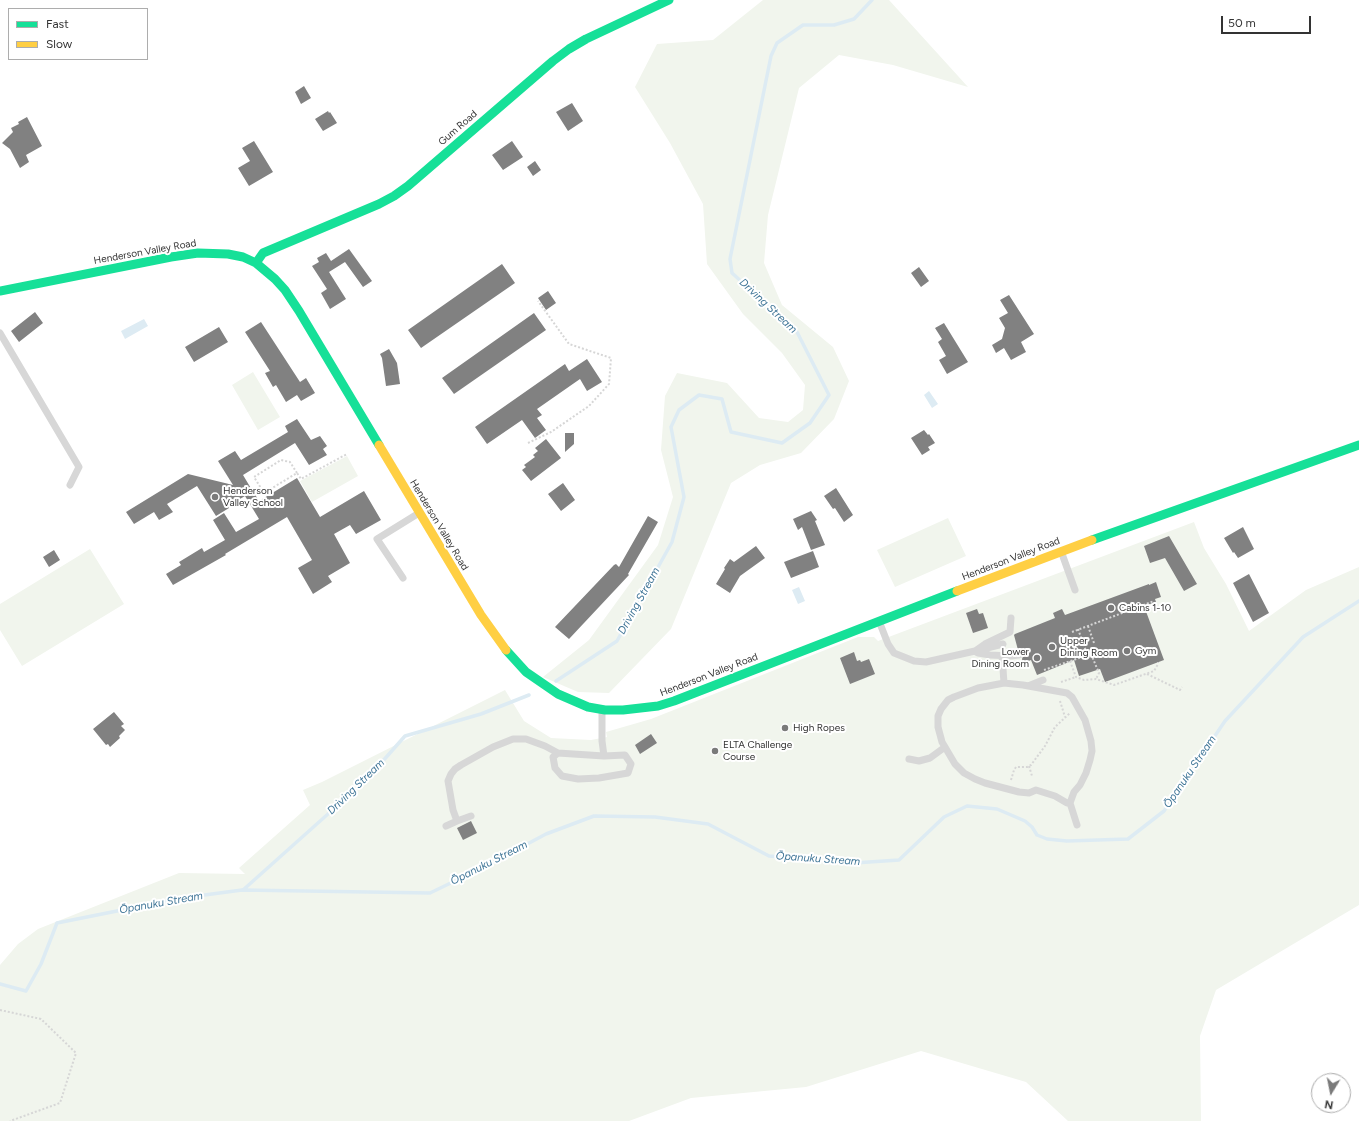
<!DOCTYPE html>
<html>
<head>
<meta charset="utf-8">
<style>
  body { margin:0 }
  #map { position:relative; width:1359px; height:1121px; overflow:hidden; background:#fff; font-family:Figtree,sans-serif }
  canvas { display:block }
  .legend { position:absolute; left:8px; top:8px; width:140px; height:52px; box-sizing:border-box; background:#fff; border:1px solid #adadad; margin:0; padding:5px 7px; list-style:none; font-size:12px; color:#333 }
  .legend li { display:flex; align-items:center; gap:8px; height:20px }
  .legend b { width:20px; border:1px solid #adadad }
  .north { position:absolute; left:1311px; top:1073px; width:40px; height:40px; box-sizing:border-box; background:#fff; border:1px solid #adadad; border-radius:50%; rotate:190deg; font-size:11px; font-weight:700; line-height:16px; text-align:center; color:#333 }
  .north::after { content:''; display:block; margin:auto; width:14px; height:18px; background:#7a7a7a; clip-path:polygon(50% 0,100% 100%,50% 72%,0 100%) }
  .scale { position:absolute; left:1221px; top:16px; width:90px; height:18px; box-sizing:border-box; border:2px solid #333; border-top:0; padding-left:5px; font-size:12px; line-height:14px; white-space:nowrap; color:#333; -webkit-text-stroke:3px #fff; paint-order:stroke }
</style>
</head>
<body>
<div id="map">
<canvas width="1359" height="1121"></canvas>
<ul class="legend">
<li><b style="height:5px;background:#16e098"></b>Fast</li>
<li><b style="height:5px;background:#ffcf43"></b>Slow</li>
</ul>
<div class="north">N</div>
<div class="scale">50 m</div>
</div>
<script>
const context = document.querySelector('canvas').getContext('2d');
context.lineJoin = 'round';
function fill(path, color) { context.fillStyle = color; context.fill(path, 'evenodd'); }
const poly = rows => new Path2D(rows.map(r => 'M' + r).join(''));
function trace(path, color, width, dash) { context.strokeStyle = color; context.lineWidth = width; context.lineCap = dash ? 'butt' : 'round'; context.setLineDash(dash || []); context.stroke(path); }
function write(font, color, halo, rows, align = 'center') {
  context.font = font + ' Figtree,sans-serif'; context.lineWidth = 4; context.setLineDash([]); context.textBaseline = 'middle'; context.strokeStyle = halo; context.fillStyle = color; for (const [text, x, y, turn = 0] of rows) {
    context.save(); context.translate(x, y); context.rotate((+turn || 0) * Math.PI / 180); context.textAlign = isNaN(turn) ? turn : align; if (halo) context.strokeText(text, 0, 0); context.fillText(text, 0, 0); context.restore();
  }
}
const green = poly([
  [763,0,889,0,968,87,893,65,839,55,799,88,768,215,764,263,782,305,833,347,849,381,834,419,801,453,760,465,731,483,671,629,609,693,578,692,543,677,589,640,658,545,673,497,661,450,665,396,677,373,727,383,759,418,788,422,803,410,805,385,782,353,743,314,707,264,703,204,670,143,635,87,657,44,713,40],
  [253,372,280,417,258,430,232,385],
  [347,456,358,476,312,502,300,481],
  [948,518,966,556,895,587,877,550],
  [1194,522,1204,548,1226,584,1249,631,1306,590,1359,567,1359,905,1216,990,1200,1036,1201,1121,1068,1121,1026,1082,921,1051,806,1087,691,1098,629,1121,0,1121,0,965,18,944,38,929,179,873,245,874,239,868,310,805,303,790,322,782,505,690,524,721,551,738,591,740,607,737,606,732,651,719,858,637,874,637,878,641],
  [90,549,124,604,22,666,0,630,0,604]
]);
const water = poly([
  [144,319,148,326,125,339,121,331],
  [929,391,938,404,932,408,924,395],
  [799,587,805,601,798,604,792,590]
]);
const stream = poly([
  [556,681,617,641,672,542,684,497,671,427,679,410,699,395,722,399,731,432,782,443,810,423,829,395,797,332,732,273,730,259,771,56,777,43,803,25,834,25,854,19,872,0],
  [243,890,366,780,405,736,481,714,529,695],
  [0,984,26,991,41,964,57,923,182,898,242,890,430,893,488,865,546,834,594,816,655,817,708,824,769,856,854,863,899,860,944,817,967,806,997,809,1025,821,1032,827,1037,835,1047,839,1067,841,1128,839,1164,811,1225,721,1303,637,1359,601]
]);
const building = poly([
  [304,86,311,98,301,104,295,92],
  [572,103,583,121,568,131,556,112],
  [328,111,329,113,330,112,337,123,323,131,315,119],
  [27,117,42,146,26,155,29,162,20,168,10,149,2,143,13,132,11,128,19,124,18,122],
  [254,141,273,172,249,186,238,168,250,161,242,148],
  [512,141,523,157,503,170,492,155],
  [535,161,541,170,533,176,527,167],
  [349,249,372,281,363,287,345,262,329,272,346,299,330,309,321,293,327,289,312,266,319,262,317,258,326,253,331,261],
  [502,264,515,283,421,348,408,330],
  [919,267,929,281,921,287,911,273],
  [548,291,556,303,546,310,538,298],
  [1009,295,1034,334,1021,342,1026,352,1011,360,1004,348,996,353,992,345,1002,339,1005,328,999,318,1008,313,1000,300],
  [35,312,43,323,19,342,11,331],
  [534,313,546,330,454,394,442,378],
  [261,322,300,382,306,378,315,393,301,401,297,395,286,402,276,385,273,387,265,373,270,371,245,332],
  [944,323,968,362,947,374,939,360,946,356,938,342,942,339,935,328],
  [219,327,228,342,194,362,185,347],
  [389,349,397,363,400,384,386,386,382,358,380,354],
  [587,359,602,382,587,391,580,379,537,409,542,415,537,418,546,430,535,438,522,420,487,444,475,427,565,364,569,371],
  [297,419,311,440,320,436,327,446,323,449,327,455,309,465,295,443,243,475,252,490,254,490,253,491,259,501,297,478,320,517,364,491,381,520,356,534,350,525,334,534,350,563,328,576,332,582,313,594,298,568,312,560,287,517,225,554,226,555,173,585,166,574,181,565,179,562,202,548,204,552,225,540,213,520,224,513,236,532,259,519,245,496,228,506,229,508,216,516,197,486,167,504,173,512,159,520,154,512,134,524,126,512,188,474,233,485,218,461,235,451,241,460,288,432,285,426],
  [924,430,928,435,929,434,935,443,928,447,930,450,922,455,911,438],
  [565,433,574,433,574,444,565,452],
  [546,439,561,458,531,481,522,470,526,467,524,465,535,457,533,455,538,451,535,448],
  [563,483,575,500,561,511,548,494],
  [836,488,853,515,844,522,835,508,833,509,824,496],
  [811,511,817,520,815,521,825,545,811,550,802,527,798,530,793,519],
  [648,516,658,522,628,574,629,575,569,639,555,627,614,565,616,564,619,567],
  [1243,527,1254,549,1238,558,1234,552,1233,553,1224,538],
  [1169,536,1197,584,1184,591,1165,558,1150,563,1144,546],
  [756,546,765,558,740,576,730,593,716,584,725,569,724,568,730,559,734,562],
  [54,550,60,560,49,567,43,557],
  [813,551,819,567,791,578,784,562],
  [1249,574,1269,613,1253,622,1233,583],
  [1156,582,1161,597,1155,599,1156,602,1144,606,1164,660,1105,682,1100,669,1079,676,1074,660,1037,675,1031,660,1023,663,1022,659,1024,654,1021,651,1018,650,1014,635,1015,634,1055,618,1053,613,1062,609,1065,615,1149,584,1149,585],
  [977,609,979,614,983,613,988,628,973,633,966,613],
  [854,652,857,661,860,660,861,662,869,659,875,674,850,684,840,658],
  [114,712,124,724,121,726,125,730,119,736,120,738,110,747,108,744,106,745,93,729],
  [651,734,657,743,640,754,635,745],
  [471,821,477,833,463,840,457,828]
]);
const path = poly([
  [528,443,551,432,589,406,609,384,611,358,569,344,538,301],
  [297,473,290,462,281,460,254,477,264,493,297,473,301,479,347,454],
  [1088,626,1094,643],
  [1078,629,1087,654],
  [1072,632,1154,601],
  [1091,654,1099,673,1096,679],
  [1070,661,1076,677,1084,680,1096,679,1114,685,1154,671,1158,664,1158,662],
  [1044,670,1094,653],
  [1147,674,1180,690,1182,687],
  [1061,682,1076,677],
  [1060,701,1065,717],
  [1029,766,1032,776],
  [1011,780,1014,770,1016,767,1027,767,1031,765,1045,746,1055,727,1070,713],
  [0,1010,41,1019,76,1053,60,1103,10,1121]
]);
const lane = poly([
  [0,333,79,467,70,485],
  [1061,551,1075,590],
  [403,578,377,539,419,513],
  [879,621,888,644,894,653,914,661,926,662,975,651,985,644,1010,632,1011,618],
  [983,649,1003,644],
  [975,651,978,653,990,655,1011,656,1019,655],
  [1002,655,1004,683],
  [1004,683,1023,685,1067,693,1072,697,1085,720,1091,741,1092,751,1090,760,1086,773,1080,785,1074,792,1070,803,1067,803,1055,796,1036,790,1029,793,1019,792,985,783,975,779,964,773,955,764,942,742,938,727,938,716,941,709,948,700,954,697,978,688,1004,683],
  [1028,686,1043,680],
  [602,710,602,741,604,756,625,755,631,764,628,773,599,778,578,779,562,776,555,768,553,757,558,753,604,756],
  [909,759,919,761,930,758,945,747],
  [1070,803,1077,825],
  [457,821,471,816],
  [446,826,457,821,453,810,448,781,451,774,455,769,461,765,493,747,513,739,526,739,545,746,558,753]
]);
const fast = poly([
  [256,263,263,253,379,204,394,196,408,186,553,61,569,49,586,39,669,0],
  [0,291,171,257,198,253,228,254,243,257,256,263,275,279,285,290,299,311,379,445],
  [1092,540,1359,445],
  [506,650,526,672,558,694,588,707,605,710,623,710,658,706,674,701,957,591]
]);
const slow = poly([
  [379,445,481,615,506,650],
  [957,591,1092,540]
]);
const markers = [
  [215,497,4,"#7a7a7a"],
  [1111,608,4,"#7a7a7a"],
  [1052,647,4,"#7a7a7a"],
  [1127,651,4,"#7a7a7a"],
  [1037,658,4,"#7a7a7a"],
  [785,728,4,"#7a7a7a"],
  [715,751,4,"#7a7a7a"]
];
const streetNames = [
  ["Gum Road",458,128,-41],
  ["Henderson Valley Road",145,252,-10],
  ["Henderson Valley Road",439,525,59],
  ["Henderson Valley Road",1011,559,-21],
  ["Henderson Valley Road",709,675,-21]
];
const poiNames = [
  ["Henderson",223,491],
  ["Valley School",223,503],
  ["Cabins 1-10",1119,608],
  ["Upper",1060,641],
  ["Dining Room",1060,653],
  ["Gym",1135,651],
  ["Lower",1029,652,"right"],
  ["Dining Room",1029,664,"right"],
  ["High Ropes",793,728],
  ["ELTA Challenge",723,745],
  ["Course",723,757]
];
const waterNames = [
  ["Driving Stream",768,306,43],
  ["Driving Stream",639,601,-61],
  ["Ōpanuku Stream",1190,772,-56],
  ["Driving Stream",356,787,-44],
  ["Ōpanuku Stream",818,859,4],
  ["Ōpanuku Stream",489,863,-27],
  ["Ōpanuku Stream",161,903,-10]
];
fill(green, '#f1f5ed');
fill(water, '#ddebf3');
trace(stream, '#ddebf3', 3.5);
fill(building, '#818181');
trace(path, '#d6d6d6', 2, [2, 2]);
trace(lane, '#d7d7d7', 7);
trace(fast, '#16e098', 9);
trace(slow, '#ffcf43', 9);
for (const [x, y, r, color] of markers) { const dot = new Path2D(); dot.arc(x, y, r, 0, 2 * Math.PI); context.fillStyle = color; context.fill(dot); trace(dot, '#fff', 1.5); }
write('10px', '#333', '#fff', streetNames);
write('10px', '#333', '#fff', poiNames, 'left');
write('italic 11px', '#3f7597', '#fff', waterNames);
</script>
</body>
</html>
